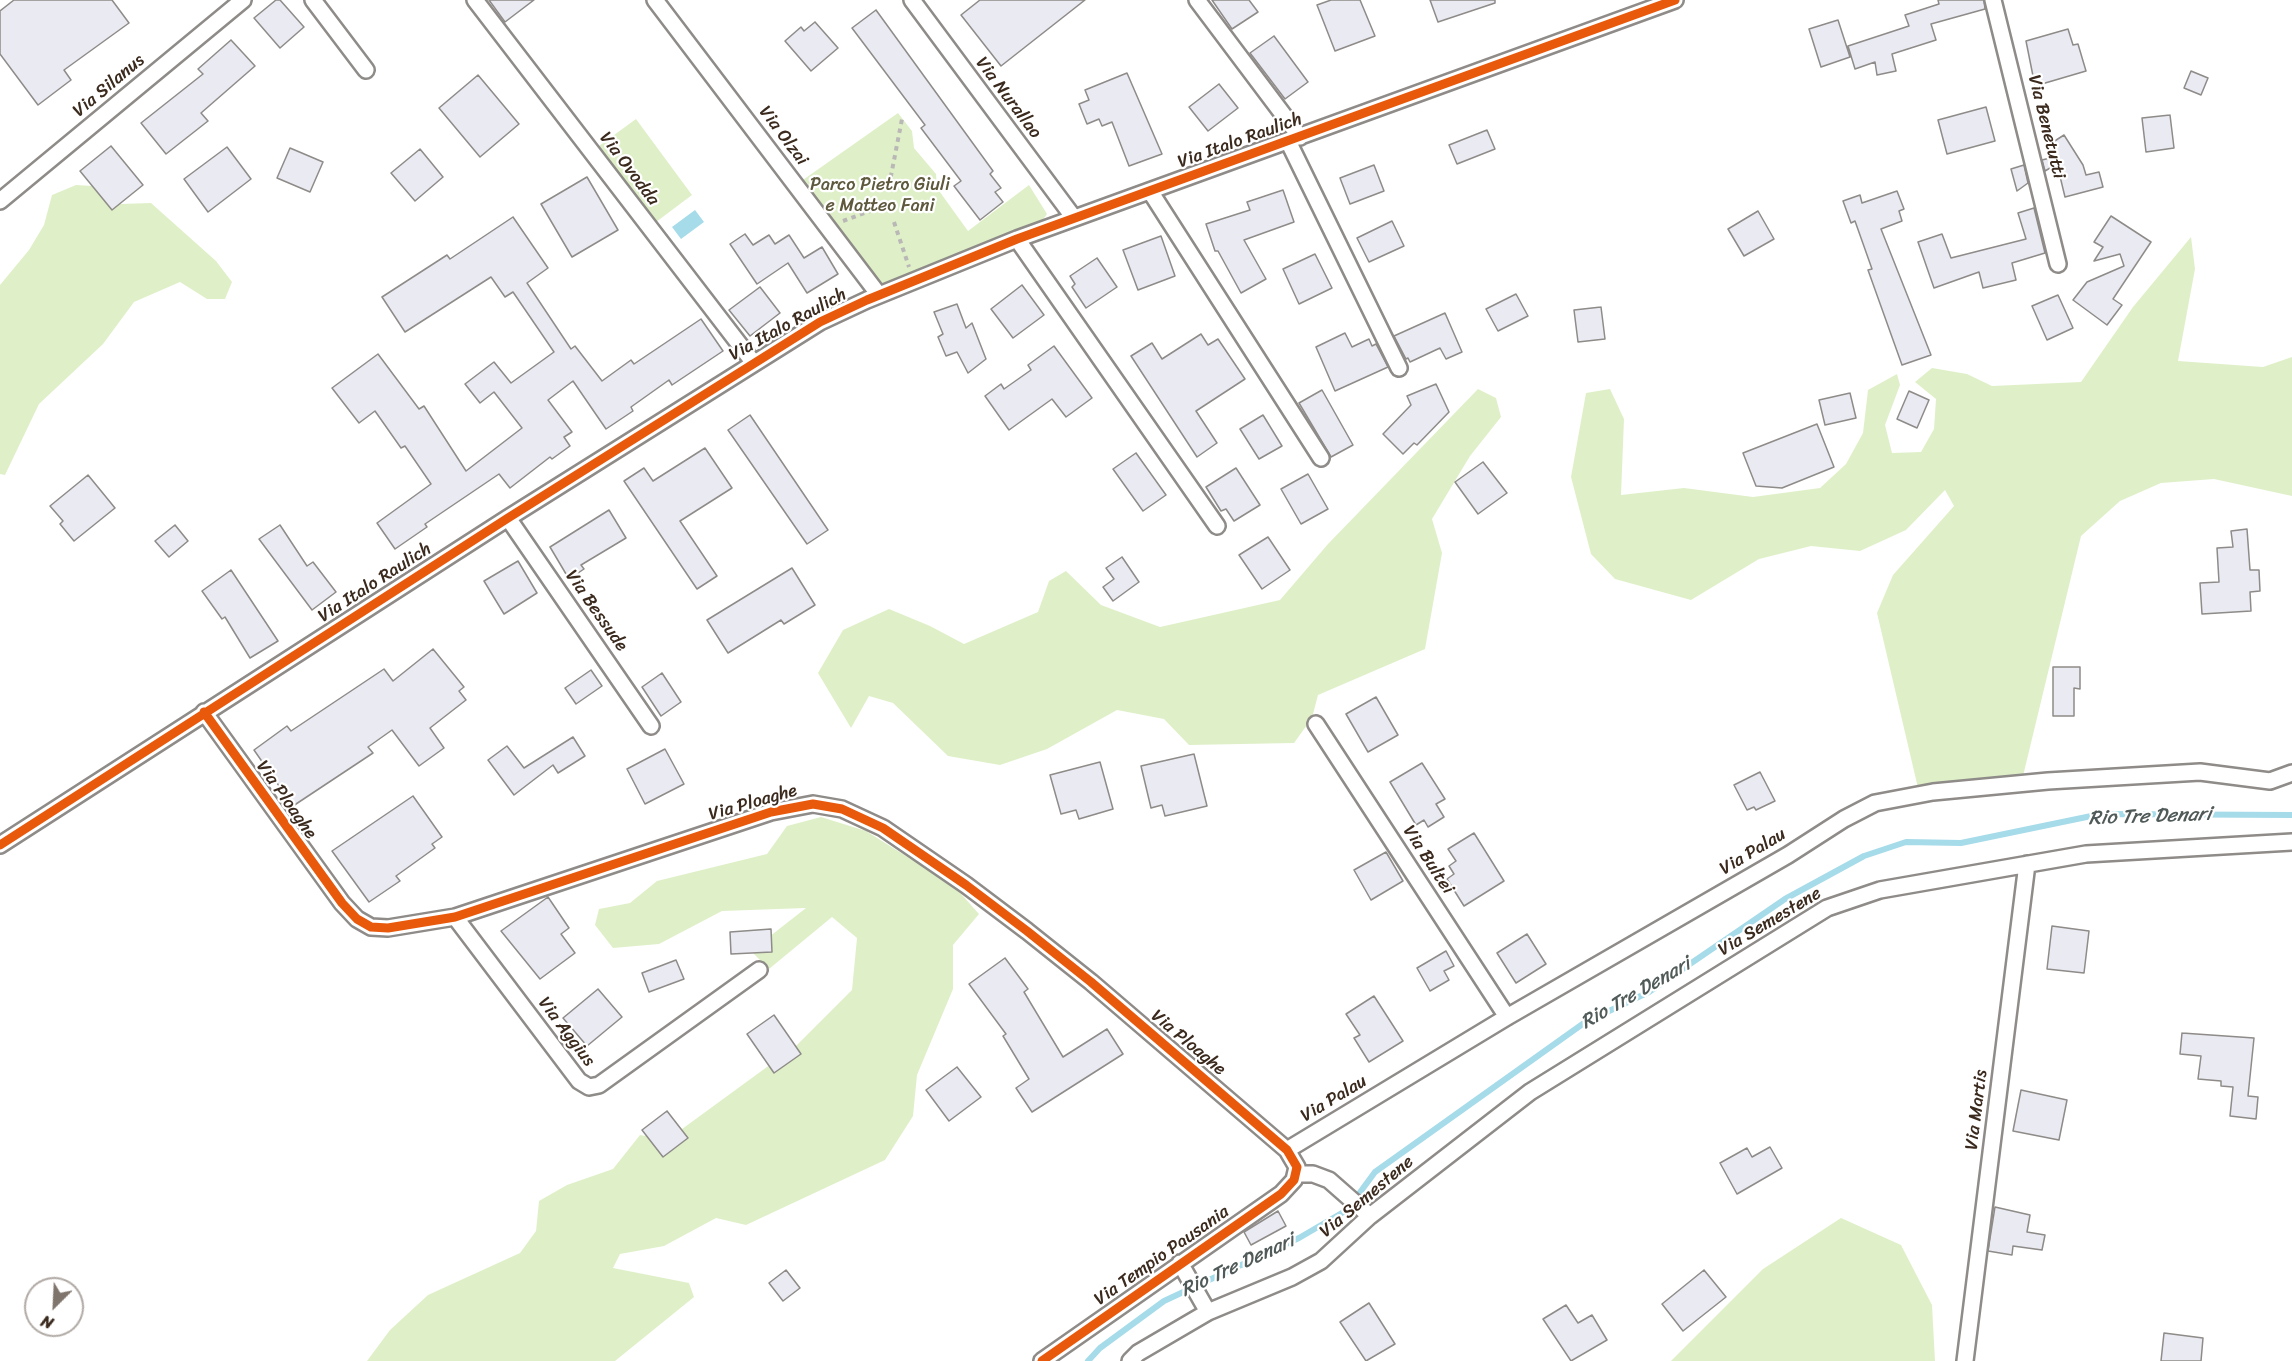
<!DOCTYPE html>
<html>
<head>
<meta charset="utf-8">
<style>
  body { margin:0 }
  #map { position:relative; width:2292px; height:1361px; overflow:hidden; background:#fff; font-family:Sriracha,sans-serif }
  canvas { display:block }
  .north { position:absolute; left:24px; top:1277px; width:60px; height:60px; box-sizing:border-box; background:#fff; border:2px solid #b1aaa5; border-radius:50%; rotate:204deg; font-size:16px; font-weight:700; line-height:24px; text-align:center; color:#3b2a1e }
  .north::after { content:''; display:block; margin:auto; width:21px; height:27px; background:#80756d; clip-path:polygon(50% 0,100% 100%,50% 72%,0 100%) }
</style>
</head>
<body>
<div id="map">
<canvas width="2292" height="1361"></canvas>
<div class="north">N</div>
</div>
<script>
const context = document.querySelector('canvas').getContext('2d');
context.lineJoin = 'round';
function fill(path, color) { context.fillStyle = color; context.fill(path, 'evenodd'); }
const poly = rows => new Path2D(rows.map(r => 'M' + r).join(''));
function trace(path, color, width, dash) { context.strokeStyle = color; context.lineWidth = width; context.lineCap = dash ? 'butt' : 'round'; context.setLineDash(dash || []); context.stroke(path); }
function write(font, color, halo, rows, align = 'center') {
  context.font = font + ' Sriracha,sans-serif'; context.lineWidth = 4.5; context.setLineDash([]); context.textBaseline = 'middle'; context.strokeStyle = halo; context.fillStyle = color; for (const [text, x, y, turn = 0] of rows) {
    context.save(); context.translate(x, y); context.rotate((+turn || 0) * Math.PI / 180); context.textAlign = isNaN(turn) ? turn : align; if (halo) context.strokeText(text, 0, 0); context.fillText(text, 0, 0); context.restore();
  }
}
const green = poly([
  [898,113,912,131,914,148,936,174,937,188,968,231,1029,185,1047,214,1042,221,879,287,800,182],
  [636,119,692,195,656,222,599,146],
  [76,185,93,186,120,204,151,203,216,261,232,282,225,299,207,299,180,282,134,302,103,344,39,404,5,475,0,474,0,285,29,250,44,225,52,195],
  [2191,237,2195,269,2178,361,2263,367,2292,357,2292,496,2214,479,2161,483,2120,501,2081,536,2023,776,1918,788,1877,613,1893,575,1954,506,1945,490,1906,530,1860,551,1811,546,1759,559,1691,600,1615,579,1591,554,1571,477,1586,393,1610,389,1624,419,1621,495,1684,488,1753,497,1820,488,1846,464,1863,433,1868,390,1897,374,1900,385,1885,425,1892,453,1921,452,1934,429,1936,399,1915,382,1932,368,1967,374,1992,386,2081,382,2133,307],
  [1478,389,1496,398,1501,417,1470,456,1432,519,1442,553,1425,649,1318,695,1312,718,1294,743,1189,745,1164,719,1117,710,1047,749,1000,765,948,756,893,703,869,696,851,728,818,673,843,630,889,609,930,626,964,644,1038,612,1049,581,1066,571,1101,605,1160,627,1280,600,1328,544],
  [821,817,866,831,954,886,979,914,953,945,953,989,917,1075,913,1116,885,1160,746,1225,716,1218,664,1246,620,1254,613,1268,689,1283,694,1297,615,1361,367,1361,390,1330,428,1295,520,1253,536,1231,539,1201,567,1185,613,1169,640,1135,667,1140,797,1045,852,990,857,938,832,917,769,969,751,951,806,908,722,911,659,944,613,948,595,925,599,909,630,903,657,881,767,854,787,826],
  [1841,1218,1901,1245,1932,1305,1935,1361,1671,1361,1763,1269]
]);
const water = poly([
  [695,210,704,222,681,239,672,227]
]);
const stream = poly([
  [1088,1361,1100,1348,1164,1301,1299,1238,1347,1210,1375,1172,1584,1023,1649,992,1785,899,1864,856,1906,842,1961,843,2101,814,2292,815]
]);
const building = poly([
  [14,0,112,0,129,23,64,70,71,80,38,105,0,54,0,11,14,0],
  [276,0,280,0,304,27,280,48,254,18,276,0],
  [489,0,534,0,505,22,489,0],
  [980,0,1085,0,1001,66,961,15,980,0],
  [1212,0,1249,0,1258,12,1232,29,1212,0],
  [1331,0,1360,0,1375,36,1335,51,1317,5,1331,0],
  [1430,0,1495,0,1495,3,1438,22,1430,0],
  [1938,0,1984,0,1985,9,1931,24,1936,40,1892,54,1896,71,1877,75,1875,62,1855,69,1848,46,1909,26,1905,15,1939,4,1938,0],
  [876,10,993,171,990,174,1001,188,995,192,1003,202,980,220,954,186,961,181,921,128,925,125,852,28,876,10],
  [1838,20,1850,57,1821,67,1809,29,1838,20],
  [815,22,838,48,811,71,785,41,801,27,804,31,815,22],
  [2068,29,2073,45,2078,44,2086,71,2035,86,2026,41,2068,29],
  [1274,36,1308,82,1285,99,1250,53,1274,36],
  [231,40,255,66,201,113,208,121,166,154,141,123,203,74,198,69,231,40],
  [2191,71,2208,78,2201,95,2184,88,2191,71],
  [1127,73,1162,154,1129,166,1112,122,1102,126,1099,119,1087,124,1079,104,1089,100,1085,90,1127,73],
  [478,75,519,124,480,157,439,108,478,75],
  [1219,84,1238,108,1208,131,1189,107,1219,84],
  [1986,107,1995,141,1947,154,1938,120,1986,107],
  [2170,115,2174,148,2146,152,2142,118,2170,115],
  [1487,130,1495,149,1457,164,1449,145,1487,130],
  [2064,135,2083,165,2086,175,2099,172,2103,187,2065,197,2057,164,2045,171,2042,160,2058,156,2050,144,2064,135],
  [111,146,143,185,112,210,80,171,111,146],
  [227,147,251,179,208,212,184,179,227,147],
  [290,148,323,162,310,192,277,178,290,148],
  [420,149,443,177,415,201,391,173,420,149],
  [1374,165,1384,191,1350,204,1340,178,1374,165],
  [2024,165,2028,183,2017,191,2011,169,2024,165],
  [587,177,618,230,572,257,541,204,587,177],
  [1283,190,1294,222,1244,240,1266,279,1241,293,1218,251,1215,251,1206,224,1250,210,1247,202,1283,190],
  [1897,191,1904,209,1899,211,1902,221,1881,229,1931,355,1902,365,1868,270,1872,269,1855,221,1851,223,1843,201,1860,195,1862,203,1897,191],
  [2034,208,2045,253,2012,263,2016,280,1983,288,1979,272,1934,288,1918,242,1942,234,1951,258,2026,239,2018,213,2034,208],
  [1758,211,1774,239,1744,256,1728,229,1758,211],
  [2111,216,2151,242,2113,299,2122,305,2107,325,2073,300,2087,282,2124,266,2120,254,2094,261,2103,247,2094,242,2111,216],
  [513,217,548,268,527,283,571,349,575,346,602,381,631,360,634,364,701,319,723,351,672,385,669,380,631,407,633,411,606,429,573,381,548,400,572,432,564,437,570,446,552,459,550,457,510,488,499,474,425,524,427,527,395,549,377,523,431,484,405,446,401,448,375,411,359,423,332,388,378,354,419,409,424,406,466,471,522,428,494,392,480,403,465,384,494,362,511,383,554,352,513,292,505,297,491,277,405,332,382,297,447,255,450,259,513,217],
  [1392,221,1404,246,1369,262,1357,238,1392,221],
  [745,234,753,245,769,235,775,244,789,235,804,258,822,247,838,274,807,293,788,263,757,284,730,244,745,234],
  [1161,236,1175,276,1138,290,1123,250,1161,236],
  [1315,254,1332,288,1299,304,1283,269,1315,254],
  [1097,258,1117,287,1086,308,1072,287,1075,284,1070,276,1097,258],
  [1022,285,1044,315,1013,338,991,309,1022,285],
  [760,287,780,313,750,336,729,310,760,287],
  [1516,294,1528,316,1498,331,1486,309,1516,294],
  [2058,295,2073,328,2047,340,2032,306,2058,295],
  [957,304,966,328,972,323,986,359,968,373,957,352,946,356,938,337,943,334,934,312,957,304],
  [1601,307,1605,339,1578,342,1574,310,1601,307],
  [1445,313,1462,352,1446,359,1440,348,1410,362,1408,358,1406,359,1394,336,1445,313],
  [1345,333,1352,347,1369,339,1372,346,1376,344,1388,367,1335,391,1316,347,1345,333],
  [1201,334,1208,345,1218,339,1245,379,1196,411,1217,443,1197,457,1131,356,1152,343,1162,359,1201,334],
  [1054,346,1092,398,1066,417,1052,399,1009,430,985,396,1001,384,1004,389,1031,370,1028,365,1054,346],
  [1436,384,1449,412,1417,445,1414,443,1403,454,1383,434,1411,405,1407,396,1436,384],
  [1322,390,1353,445,1331,457,1299,403,1322,390],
  [1909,391,1929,400,1917,428,1897,419,1909,391],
  [1850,393,1856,418,1825,425,1819,400,1850,393],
  [750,415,828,530,807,544,728,430,750,415],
  [1263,415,1282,446,1259,459,1240,429,1263,415],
  [1817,424,1834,467,1782,488,1756,486,1743,453,1817,424],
  [705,448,732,488,680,521,717,576,697,589,624,481,644,468,653,481,705,448],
  [1136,453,1166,495,1143,511,1113,469,1136,453],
  [1483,462,1507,493,1478,514,1455,482,1483,462],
  [1236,468,1260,505,1234,521,1226,509,1221,511,1206,487,1236,468],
  [1308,474,1328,509,1301,524,1281,489,1308,474],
  [88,475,115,508,74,541,60,524,63,521,50,506,88,475],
  [609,510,626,538,581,565,584,569,569,579,550,547,609,510],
  [175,525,188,541,169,557,155,541,175,525],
  [280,525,307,566,313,562,336,592,312,610,259,539,280,525],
  [2247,529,2250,570,2259,570,2260,591,2250,592,2251,611,2202,614,2200,583,2219,582,2217,548,2233,547,2231,531,2247,529],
  [1268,537,1290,570,1262,589,1239,555,1268,537],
  [1122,557,1139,582,1113,601,1103,587,1114,579,1106,568,1122,557],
  [518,561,537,593,504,614,484,581,518,561],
  [792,568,815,605,784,624,781,620,728,653,707,620,792,568],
  [231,570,278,641,250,658,225,617,222,619,202,591,231,570],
  [433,649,464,687,459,691,466,700,430,728,444,748,419,766,392,730,368,747,373,753,293,806,254,750,287,726,291,731,384,669,393,681,433,649],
  [2053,667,2080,667,2080,689,2074,688,2074,716,2053,716,2053,667],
  [591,670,602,686,576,704,565,688,591,670],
  [662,673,681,702,661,716,642,687,662,673],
  [1376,697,1398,735,1368,752,1346,714,1376,697],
  [573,737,585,756,558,773,553,765,514,795,488,760,507,746,524,768,573,737],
  [665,749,684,784,645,804,627,769,665,749],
  [1194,754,1207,806,1165,816,1162,805,1151,808,1141,766,1194,754],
  [1100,762,1113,809,1079,819,1076,810,1061,814,1050,775,1100,762],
  [1422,763,1445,799,1436,804,1444,817,1428,827,1424,820,1416,825,1390,782,1422,763],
  [1760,772,1775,801,1756,810,1754,807,1747,810,1734,785,1760,772],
  [413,796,442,837,432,844,435,848,396,876,400,881,369,902,332,851,413,796],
  [1474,833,1504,881,1464,906,1447,879,1454,874,1449,866,1456,861,1448,849,1474,833],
  [1386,852,1403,881,1371,900,1354,870,1386,852],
  [548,897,569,928,561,934,575,953,540,979,501,931,548,897],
  [2052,926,2089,931,2084,973,2047,969,2052,926],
  [771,929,772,952,731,954,730,932,771,929],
  [1527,934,1546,964,1516,983,1497,953,1527,934],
  [1446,951,1454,966,1444,971,1449,980,1430,991,1417,968,1446,951],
  [1005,958,1028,989,1024,992,1063,1057,1107,1029,1123,1054,1032,1112,1016,1088,1029,1079,1003,1036,1006,1034,969,984,1005,958],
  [676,960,684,979,649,992,642,973,676,960],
  [598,989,622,1017,587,1046,563,1018,598,989],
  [1374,996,1403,1041,1369,1062,1354,1038,1360,1035,1346,1014,1374,996],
  [774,1015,801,1054,774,1073,747,1034,774,1015],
  [2182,1033,2254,1038,2248,1096,2258,1097,2256,1119,2230,1116,2233,1087,2221,1086,2221,1081,2198,1079,2201,1056,2180,1054,2182,1033],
  [957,1067,981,1097,949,1121,926,1090,957,1067],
  [2021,1090,2067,1100,2059,1140,2013,1131,2021,1090],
  [667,1111,688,1138,663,1157,642,1130,667,1111],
  [1770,1147,1782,1168,1737,1194,1720,1163,1747,1148,1752,1157,1770,1147],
  [1995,1207,2030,1215,2027,1232,2045,1235,2042,1250,2013,1246,2012,1255,1988,1251,1995,1207],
  [1278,1211,1286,1226,1251,1245,1244,1232,1278,1211],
  [786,1270,800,1288,783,1301,769,1283,786,1270],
  [1704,1270,1726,1297,1683,1331,1662,1304,1704,1270],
  [1369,1303,1395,1344,1366,1361,1340,1322,1369,1303],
  [1566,1305,1578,1323,1592,1315,1607,1340,1571,1361,1543,1319,1566,1305],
  [2164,1333,2203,1338,2201,1361,2161,1361,2164,1333]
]);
const path = poly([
  [889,186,902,119],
  [843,221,870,211],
  [894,222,909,267]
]);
const street = poly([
  [313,0,366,70],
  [475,0,753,362],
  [655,0,879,295],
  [912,0,1074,218],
  [1197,0,1300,137],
  [1993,0,2058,264],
  [1288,141,1399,368],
  [1150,191,1321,458],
  [0,201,243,0],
  [1017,239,1217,526],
  [508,518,651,726],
  [204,712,342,903,357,919,371,927,388,928,455,917,771,812,813,804,842,809,883,828,966,885,1027,931,1091,982,1287,1150,1297,1167,1294,1180,1281,1194,1042,1361],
  [1316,724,1507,1017],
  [0,845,508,518,820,322,867,300,1017,239,1675,0],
  [455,917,579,1081,589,1087,599,1085,759,970],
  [1287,1150,1507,1017,1788,855,1844,819,1875,803,1933,792,2048,781,2200,772,2270,781,2292,773],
  [1297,1174,1313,1174,1329,1180,1370,1216],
  [1180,1263,1208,1312],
  [1130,1361,1138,1353,1208,1312,1292,1277,1321,1261,1370,1216,1530,1092,1827,908,1880,890,2086,854,2292,842],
  [1965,1361,2027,864]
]);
const cycleway = poly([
  [204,712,342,903,357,919,371,927,388,928,455,917,771,812,813,804,842,809,883,828,966,885,1027,931,1091,982,1287,1150,1297,1167,1294,1180,1281,1194,1042,1361],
  [0,845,508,518,820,322,867,300,1017,239,1675,0]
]);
const streetNames = [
  ["Via Silanus",109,86,-40],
  ["Via Nurallao",1008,98,53],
  ["Via Benetutti",2046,127,76],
  ["Via Olzai",783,136,53],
  ["Via Italo Raulich",1240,141,-20],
  ["Via Ovodda",629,169,53],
  ["Via Italo Raulich",788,325,-29],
  ["Via Italo Raulich",375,583,-33],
  ["Via Bessude",596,611,55],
  ["Via Ploaghe",286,800,55],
  ["Via Ploaghe",753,803,-16],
  ["Via Palau",1753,852,-31],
  ["Via Bultei",1428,860,57],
  ["Via Semestene",1770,922,-31],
  ["Via Aggius",566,1032,53],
  ["Via Ploaghe",1188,1043,40],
  ["Via Palau",1334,1099,-31],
  ["Via Martis",1977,1110,-83],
  ["Via Semestene",1367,1197,-40],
  ["Via Tempio Pausania",1162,1256,-35]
];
const parkNames = [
  ["Parco Pietro Giuli",880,185],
  ["e Matteo Fani",880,206]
];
const waterNames = [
  ["Rio Tre Denari",2150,817,-2],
  ["Rio Tre Denari",1636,994,-30],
  ["Rio Tre Denari",1238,1266,-25]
];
fill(green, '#dff0c8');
fill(water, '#a6dbe9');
trace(stream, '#a6dbe9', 6);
fill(building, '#e9eaf2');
trace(building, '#8e8b88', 1.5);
trace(street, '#8e8b88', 20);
trace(path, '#b9b8b6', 4, [4.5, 4.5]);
trace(street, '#fff', 15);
trace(cycleway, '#e8590c', 9);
write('18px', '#3b2a1e', '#fff', streetNames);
write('18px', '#5e583d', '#fff', parkNames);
write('italic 20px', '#505a58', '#fff', waterNames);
</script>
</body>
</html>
